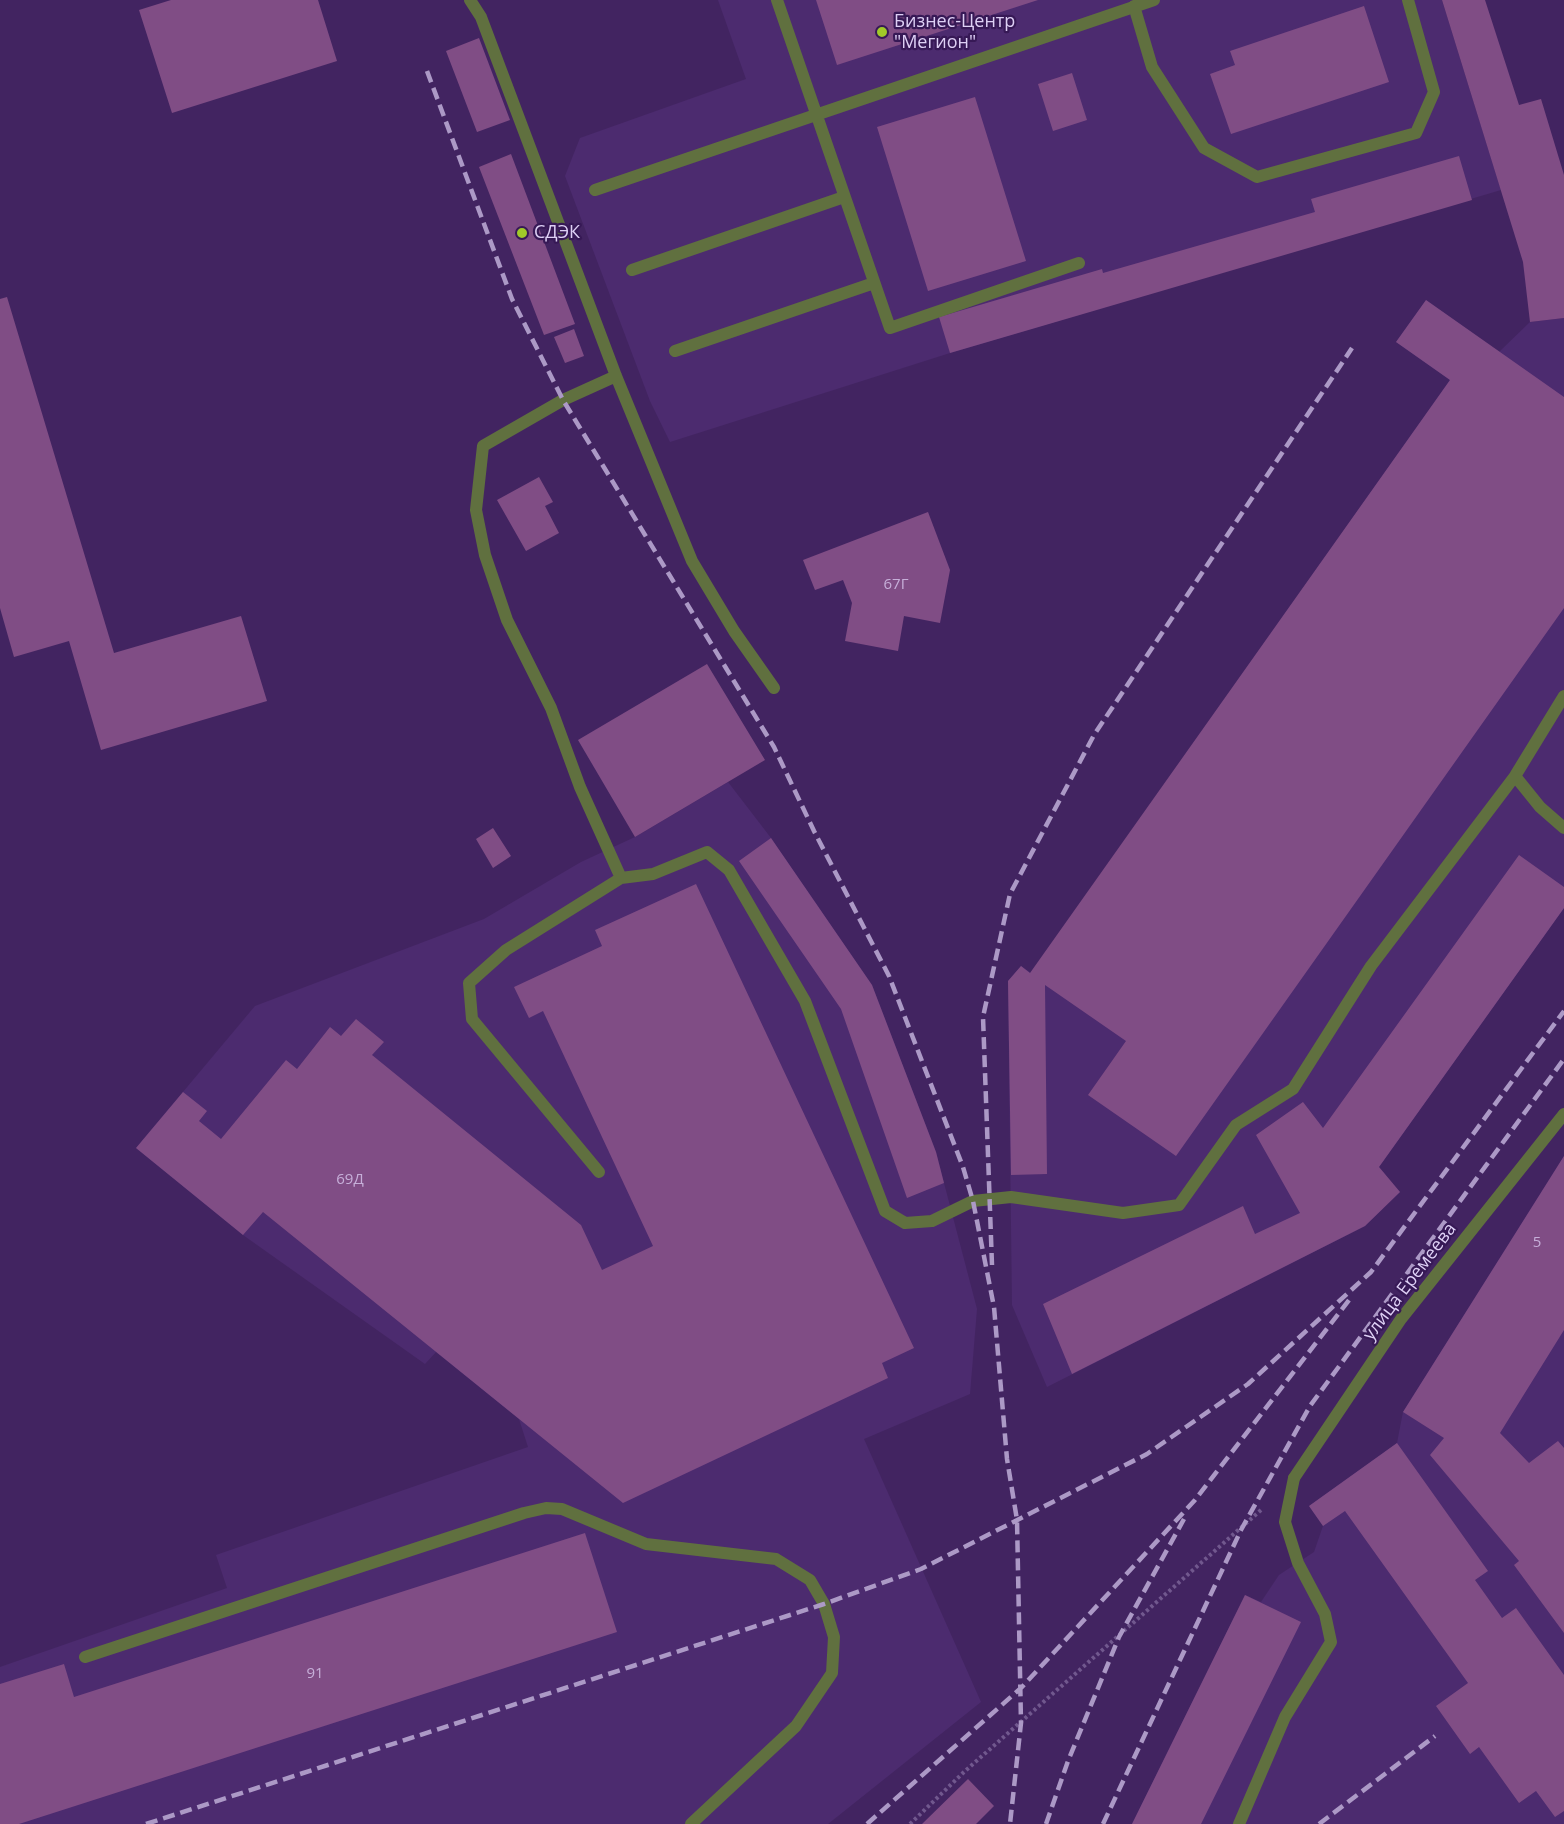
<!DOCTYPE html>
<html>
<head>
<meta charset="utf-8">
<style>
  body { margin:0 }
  canvas { display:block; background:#422461 }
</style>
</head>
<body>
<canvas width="1564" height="1824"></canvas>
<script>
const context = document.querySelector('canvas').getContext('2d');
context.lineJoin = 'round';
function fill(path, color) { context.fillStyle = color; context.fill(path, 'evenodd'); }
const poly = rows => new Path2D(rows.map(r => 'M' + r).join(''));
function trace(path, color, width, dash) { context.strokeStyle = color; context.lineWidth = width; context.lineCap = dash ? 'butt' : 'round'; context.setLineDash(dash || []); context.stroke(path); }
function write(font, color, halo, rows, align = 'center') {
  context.font = font + ' "Open Sans",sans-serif'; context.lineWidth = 4.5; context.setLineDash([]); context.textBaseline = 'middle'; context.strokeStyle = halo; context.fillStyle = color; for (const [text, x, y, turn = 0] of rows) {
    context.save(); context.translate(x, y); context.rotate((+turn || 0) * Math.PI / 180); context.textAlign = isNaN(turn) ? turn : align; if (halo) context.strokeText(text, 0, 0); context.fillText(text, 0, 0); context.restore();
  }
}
const built = poly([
  [718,0,1442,0,1501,190,950,353,670,442,650,401,565,176,580,138,746,79],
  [1426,300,1499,352,1530,322,1564,318,1564,908,1379,1167,1400,1192,1365,1226,1047,1387,1012,1305,1008,981,1021,966,1031,973,1450,380,1396,342],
  [728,782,771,838,872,985,936,1152,944,1183,977,1309,970,1394,864,1439,981,1702,828,1824,0,1824,0,1667,227,1588,216,1555,528,1447,519,1419,436,1352,425,1364,243,1235,136,1148,255,1006,484,919,581,862,635,837],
  [1564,1156,1564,1824,1132,1824,1245,1595,1261,1602,1279,1575,1314,1552,1323,1526,1309,1506,1397,1443,1403,1412]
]);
const building = poly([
  [171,0,318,0,337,61,172,113,139,10],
  [816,0,1038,0,837,65],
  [1442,0,1485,0,1519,105,1541,99,1564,175,1564,318,1530,322,1523,262],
  [1364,6,1389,82,1231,134,1210,74,1235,65,1230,51],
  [479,38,510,120,477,132,446,51],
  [1072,73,1087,120,1053,131,1038,84],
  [975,97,1026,261,928,291,877,127],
  [511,154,575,324,544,335,479,167],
  [1459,156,1472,200,950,353,939,317,1102,269,1103,273,1315,212,1311,199],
  [7,297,114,653,241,616,267,701,101,750,69,641,14,657,0,608,0,299],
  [1426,300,1564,397,1564,608,1176,1156,1088,1095,1126,1041,1045,985,1047,1174,1011,1175,1008,981,1021,966,1030,973,1450,380,1396,342],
  [574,329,584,356,565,363,554,337],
  [539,477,553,502,545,506,559,533,526,551,497,500],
  [928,512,950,570,940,623,904,616,898,651,845,641,852,603,843,580,815,590,803,560],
  [707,664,765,760,635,837,578,740],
  [493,828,511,856,493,868,476,839],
  [771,838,872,985,936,1152,944,1183,907,1198,841,1009,739,861],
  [1519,855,1564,887,1564,908,1379,1167,1400,1192,1365,1226,1072,1374,1043,1304,1243,1206,1255,1234,1300,1213,1256,1135,1303,1102,1323,1128],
  [696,884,914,1348,882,1363,888,1378,623,1503,263,1212,243,1235,136,1148,183,1092,207,1111,199,1121,221,1139,286,1060,297,1069,330,1027,341,1036,356,1019,384,1042,372,1055,581,1225,602,1270,653,1246,543,1011,529,1018,514,987,602,946,595,930],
  [1564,1156,1564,1330,1500,1433,1529,1463,1558,1441,1564,1448,1564,1633,1514,1565,1519,1561,1430,1455,1444,1438,1403,1412],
  [1397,1443,1488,1571,1475,1580,1502,1618,1516,1608,1564,1675,1564,1811,1555,1817,1536,1791,1519,1803,1479,1747,1470,1754,1436,1706,1468,1683,1345,1511,1323,1526,1309,1506],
  [585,1533,617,1632,19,1824,0,1824,0,1684,64,1664,74,1697],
  [1245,1595,1301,1622,1201,1824,1132,1824],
  [968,1779,994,1806,976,1824,922,1824]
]);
const path = poly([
  [910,1824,964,1772,1261,1510]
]);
const lane = poly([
  [470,0,481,17,616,376,692,561,734,631,774,688],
  [777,0,890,328,1079,263],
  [1134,6,1152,67,1204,148,1257,177,1416,133,1434,92,1408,0],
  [595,190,1154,0],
  [632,270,844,197],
  [675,351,874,283],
  [616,376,563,400,483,446,476,510,485,555,507,620,551,708,580,787,621,878,653,874,707,852,729,870,805,1001,885,1211,905,1223,932,1221,973,1201,1011,1197,1123,1213,1179,1205,1236,1125,1293,1089,1371,966,1515,776,1564,696],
  [1515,776,1540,807,1564,828],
  [599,1172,472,1019,469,983,506,950,621,878],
  [85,1657,524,1513,546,1508,562,1509,646,1544,776,1559,810,1580,824,1604,834,1637,832,1673,796,1726,691,1824],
  [1239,1824,1285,1717,1331,1642,1325,1614,1298,1563,1285,1522,1294,1478]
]);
const street = poly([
  [1294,1478,1401,1319,1564,1114]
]);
const rail = poly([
  [427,71,512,299,563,400,774,747,814,831,889,976,963,1167,973,1201,994,1307,1007,1459,1017,1520,1021,1723,1010,1824],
  [992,1265,983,1017,1010,894,1094,735,1352,348],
  [146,1824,824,1604,921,1569,1147,1454,1248,1384,1371,1272,1564,1011],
  [867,1824,1021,1688,1195,1500,1349,1300],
  [1046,1824,1068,1761,1119,1637,1184,1519],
  [1103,1824,1241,1530,1310,1406,1564,1059],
  [1319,1824,1435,1736]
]);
const markers = [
  [882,32,6,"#a1c929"],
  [522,233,6,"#a1c929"]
];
const numberNames = [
  ["67Г",896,585],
  ["69Д",350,1180],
  ["5",1537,1243],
  ["91",315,1674]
];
const poiNames = [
  ["Бизнес-Центр",894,22],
  ["\"Мегион\"",894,43],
  ["СДЭК",534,233]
];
const streetNames = [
  ["улица Еремеева",1410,1282,-53]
];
fill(built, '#4c2b6f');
fill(building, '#804d85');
trace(path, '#71588e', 4, [3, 3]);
trace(lane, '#60703f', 12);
trace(street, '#60703f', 12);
trace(rail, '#ac99c6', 4.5, [12, 6]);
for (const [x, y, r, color] of markers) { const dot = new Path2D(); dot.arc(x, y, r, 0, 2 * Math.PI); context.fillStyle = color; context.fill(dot); trace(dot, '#371956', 2); }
write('15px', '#c6afd9', null, numberNames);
write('18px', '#ded0f5', '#371956', poiNames, 'left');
write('18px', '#ded0f5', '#371956', streetNames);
</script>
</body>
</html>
